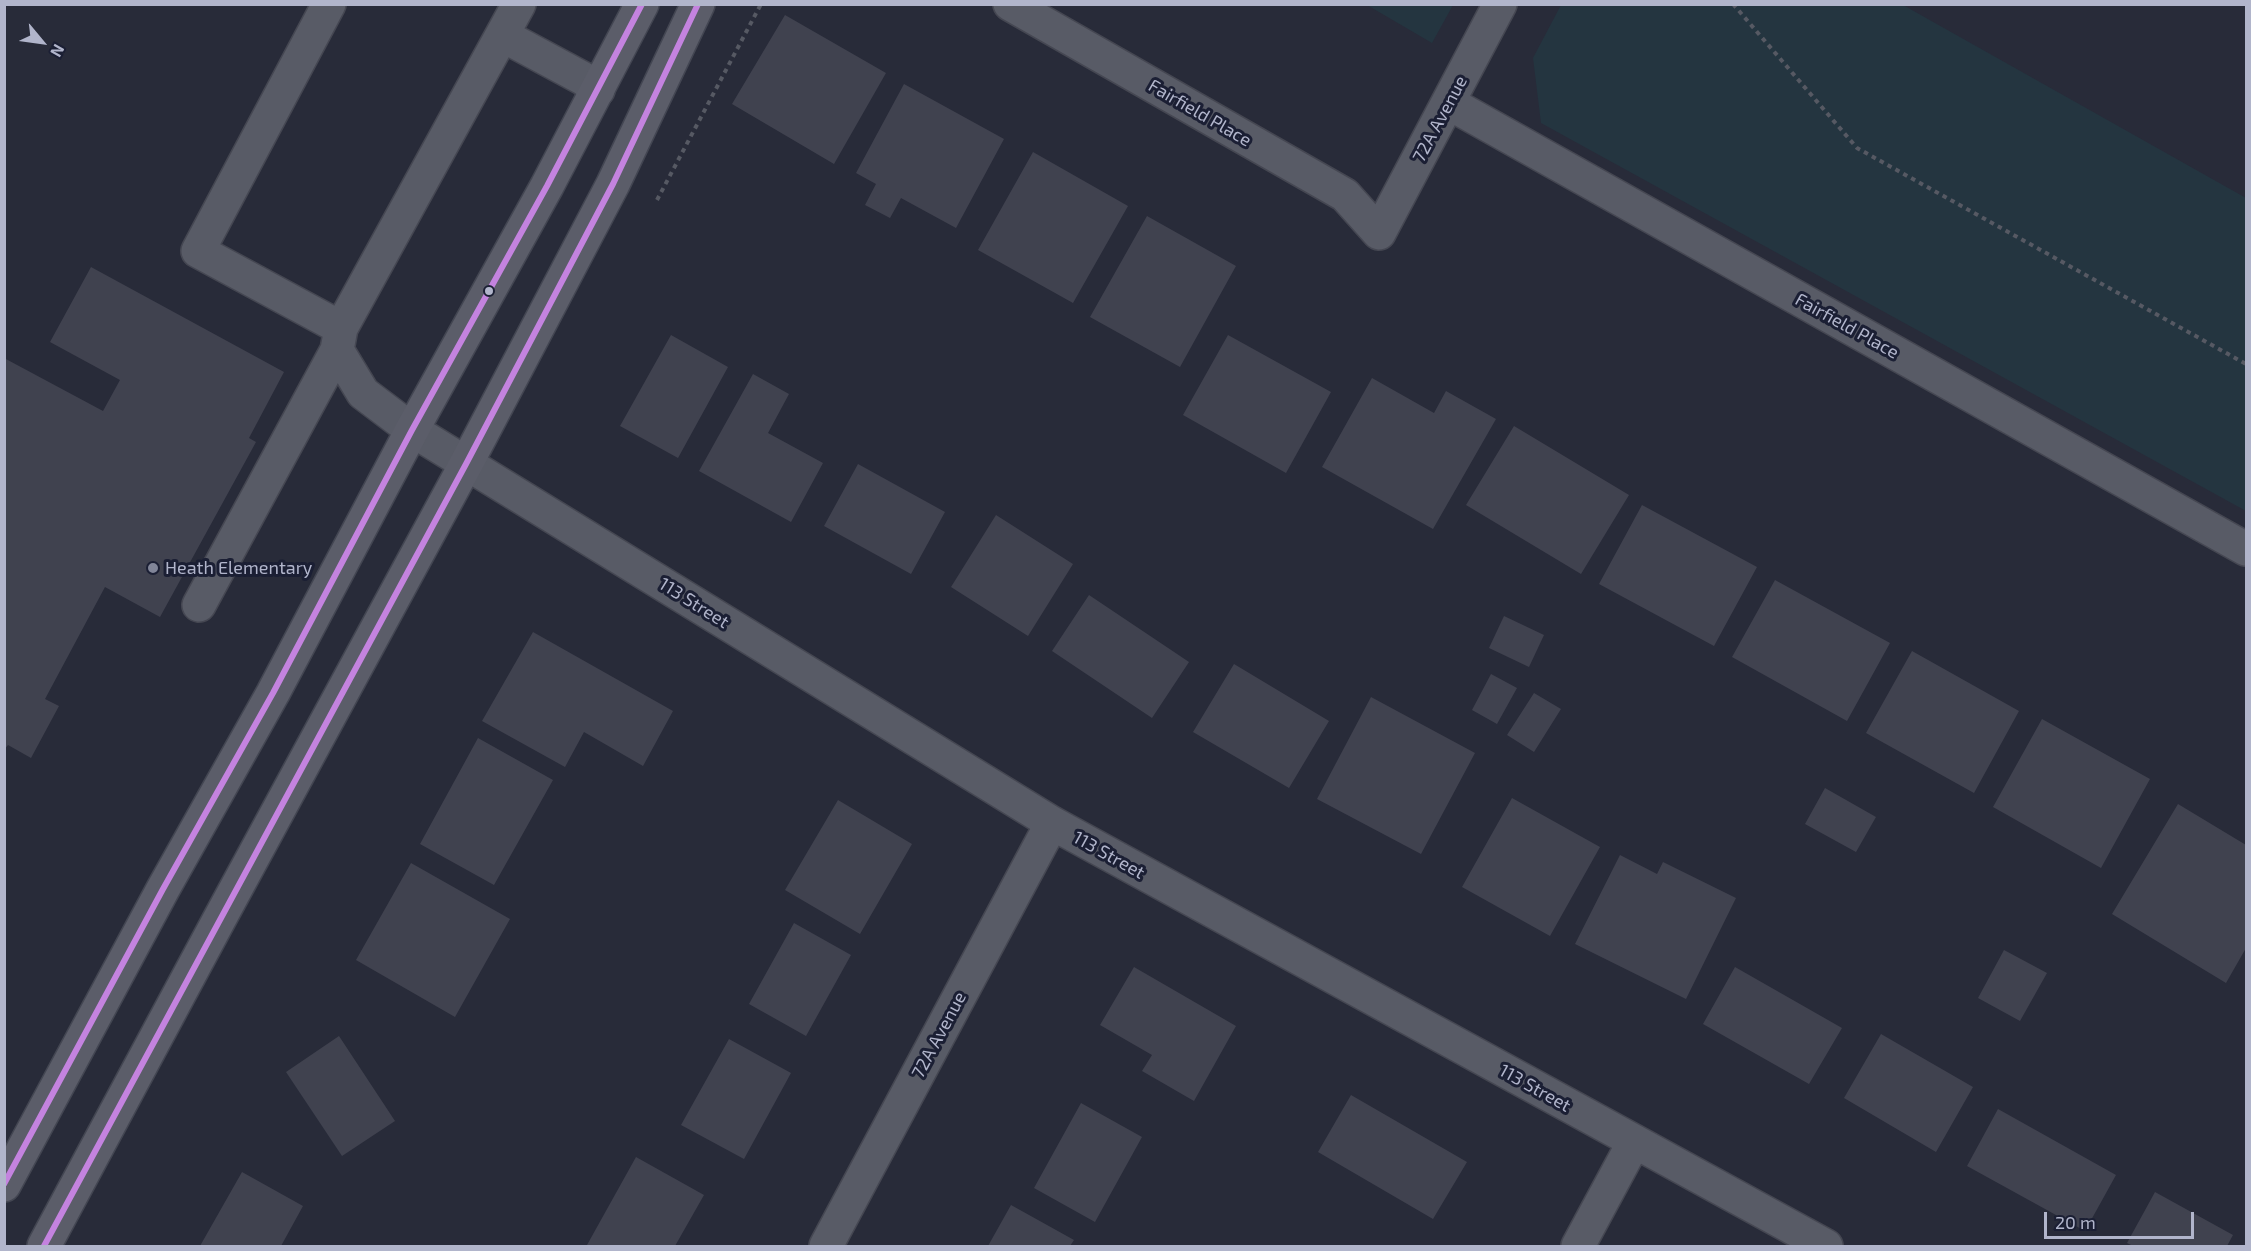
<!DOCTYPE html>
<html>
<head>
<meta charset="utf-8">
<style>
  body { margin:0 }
  #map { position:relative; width:2251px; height:1251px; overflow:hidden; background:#282b39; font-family:"Exo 2",sans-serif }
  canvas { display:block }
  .frame { position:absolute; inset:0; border:6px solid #b1b5cb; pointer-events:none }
  .north { position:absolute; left:12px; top:12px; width:60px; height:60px; -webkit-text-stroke:4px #1b1f34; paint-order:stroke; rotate:119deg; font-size:16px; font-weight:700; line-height:24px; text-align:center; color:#b1b5cb }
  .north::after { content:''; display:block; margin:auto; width:21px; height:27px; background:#b1b5cb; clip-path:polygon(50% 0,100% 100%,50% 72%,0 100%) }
  .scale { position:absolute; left:2044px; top:1212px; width:150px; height:27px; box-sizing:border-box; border:3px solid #b1b5cb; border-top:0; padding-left:8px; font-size:18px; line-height:21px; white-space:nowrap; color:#b1b5cb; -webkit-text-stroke:4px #1b1f34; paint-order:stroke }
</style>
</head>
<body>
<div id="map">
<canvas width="2251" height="1251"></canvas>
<div class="frame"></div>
<div class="north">N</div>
<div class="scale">20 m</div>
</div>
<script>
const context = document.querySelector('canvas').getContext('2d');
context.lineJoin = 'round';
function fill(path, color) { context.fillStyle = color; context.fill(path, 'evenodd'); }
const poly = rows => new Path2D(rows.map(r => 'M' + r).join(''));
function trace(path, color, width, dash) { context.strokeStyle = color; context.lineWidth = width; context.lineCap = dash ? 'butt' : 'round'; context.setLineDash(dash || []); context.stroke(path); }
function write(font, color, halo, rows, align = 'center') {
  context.font = font + ' "Exo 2",sans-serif'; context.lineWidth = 6; context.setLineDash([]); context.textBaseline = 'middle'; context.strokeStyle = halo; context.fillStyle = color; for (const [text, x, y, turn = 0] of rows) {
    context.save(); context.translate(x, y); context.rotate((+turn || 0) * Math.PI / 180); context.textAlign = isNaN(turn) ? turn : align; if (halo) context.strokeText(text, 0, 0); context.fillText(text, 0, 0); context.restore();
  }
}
const green = poly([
  [1367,5,1453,5,1432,43],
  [1561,5,1903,5,2246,198,2246,511,1541,123,1533,58]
]);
const building = poly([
  [785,15,886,73,834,164,732,104],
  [904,84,1004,139,956,228,901,198,890,218,865,205,876,184,856,173],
  [1033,152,1128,206,1073,303,978,250],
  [1147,216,1236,266,1180,367,1090,317],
  [91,267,284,372,249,438,256,442,160,617,105,587,45,699,59,706,31,758,8,745,4,750,4,358,103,411,120,380,50,342],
  [671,335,728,367,678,458,620,426],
  [1228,335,1331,392,1286,473,1183,415],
  [753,374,789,394,768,433,823,463,791,522,699,471],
  [1372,378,1434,413,1446,391,1496,419,1433,529,1322,467],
  [1514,426,1629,495,1581,574,1466,505],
  [858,464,945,512,911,574,824,526],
  [1642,505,1757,567,1714,646,1599,584],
  [996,515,1073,564,1028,636,951,587],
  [1775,580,1890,643,1847,721,1732,657],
  [1089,595,1189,662,1152,718,1052,651],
  [1504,616,1544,635,1529,667,1489,648],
  [533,632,673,711,643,766,584,732,565,767,482,721],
  [1912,651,2019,711,1974,793,1866,733],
  [1234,664,1329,721,1289,788,1193,732],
  [1491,674,1517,688,1497,724,1472,710],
  [1534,693,1561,709,1534,752,1507,735],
  [1371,697,1475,753,1421,854,1317,799],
  [2042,719,2150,779,2101,868,1993,807],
  [478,738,553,780,494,885,420,844],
  [1825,788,1876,817,1856,852,1805,824],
  [1512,798,1600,847,1550,936,1462,887],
  [838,800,912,844,860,934,785,890],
  [2178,804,2246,845,2246,948,2226,983,2112,914],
  [1620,855,1657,874,1663,862,1736,898,1686,999,1575,944],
  [411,863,510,919,455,1017,356,960],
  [794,923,851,955,806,1036,749,1004],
  [2004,950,2047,973,2020,1021,1978,998],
  [1134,967,1236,1026,1194,1101,1142,1071,1152,1055,1100,1025],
  [1735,967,1842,1028,1809,1084,1703,1024],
  [1881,1034,1973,1087,1936,1152,1844,1098],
  [339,1036,395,1121,342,1156,286,1072],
  [729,1039,791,1073,744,1159,681,1125],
  [1351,1095,1467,1162,1433,1219,1318,1152],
  [1081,1103,1142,1137,1095,1222,1034,1188],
  [1998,1109,2116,1175,2085,1231,1967,1166],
  [636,1157,704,1195,675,1246,589,1246,587,1245],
  [242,1172,303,1206,281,1246,200,1246],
  [2155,1192,2233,1235,2227,1246,2133,1246,2127,1243],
  [1011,1205,1074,1240,1070,1246,988,1246]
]);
const path = poly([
  [1733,4,1857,148,2246,364],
  [657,200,761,4]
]);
const minor = poly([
  [329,4,198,251,341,328],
  [519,4,341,328,337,350,363,393,412,430,1052,823,1826,1246],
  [1010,4,1345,195,1379,233,1500,4],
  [502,35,584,79,598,90],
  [1449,103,2246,549],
  [199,605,337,350],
  [826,1246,1052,823],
  [1578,1246,1634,1142]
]);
const major = poly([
  [4,1185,163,889,273,693,412,430,547,186,642,4],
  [44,1246,220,918,466,464,613,184,698,4]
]);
const bus1 = poly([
  [4,1184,163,889,273,693,412,430,547,186,642,4],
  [44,1246,466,464,613,184,698,4]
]);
const markers = [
  [489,291,5,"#b1b5cb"],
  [153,568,6,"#818598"]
];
const streetNames = [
  ["Fairfield Place",1200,113,30],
  ["72A Avenue",1440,119,-62],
  ["Fairfield Place",1847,326,29],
  ["113 Street",694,603,32],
  ["113 Street",1109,855,29],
  ["72A Avenue",939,1035,-62],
  ["113 Street",1535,1088,29]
];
const poiNames = [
  ["Heath Elementary",165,568]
];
fill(green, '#243540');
fill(building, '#40424f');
trace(minor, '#454752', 36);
trace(major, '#434652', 36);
trace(path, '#565963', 4, [4.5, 4.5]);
trace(minor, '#585b66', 33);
trace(major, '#5b5d69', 33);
trace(bus1, '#c483df', 6);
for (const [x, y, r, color] of markers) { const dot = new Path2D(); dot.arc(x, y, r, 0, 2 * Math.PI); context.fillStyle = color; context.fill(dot); trace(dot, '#1b1f34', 2); }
write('18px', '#b1b5cb', '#1b1f34', streetNames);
write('18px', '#b1b5cb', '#1b1f34', poiNames, 'left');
</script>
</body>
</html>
